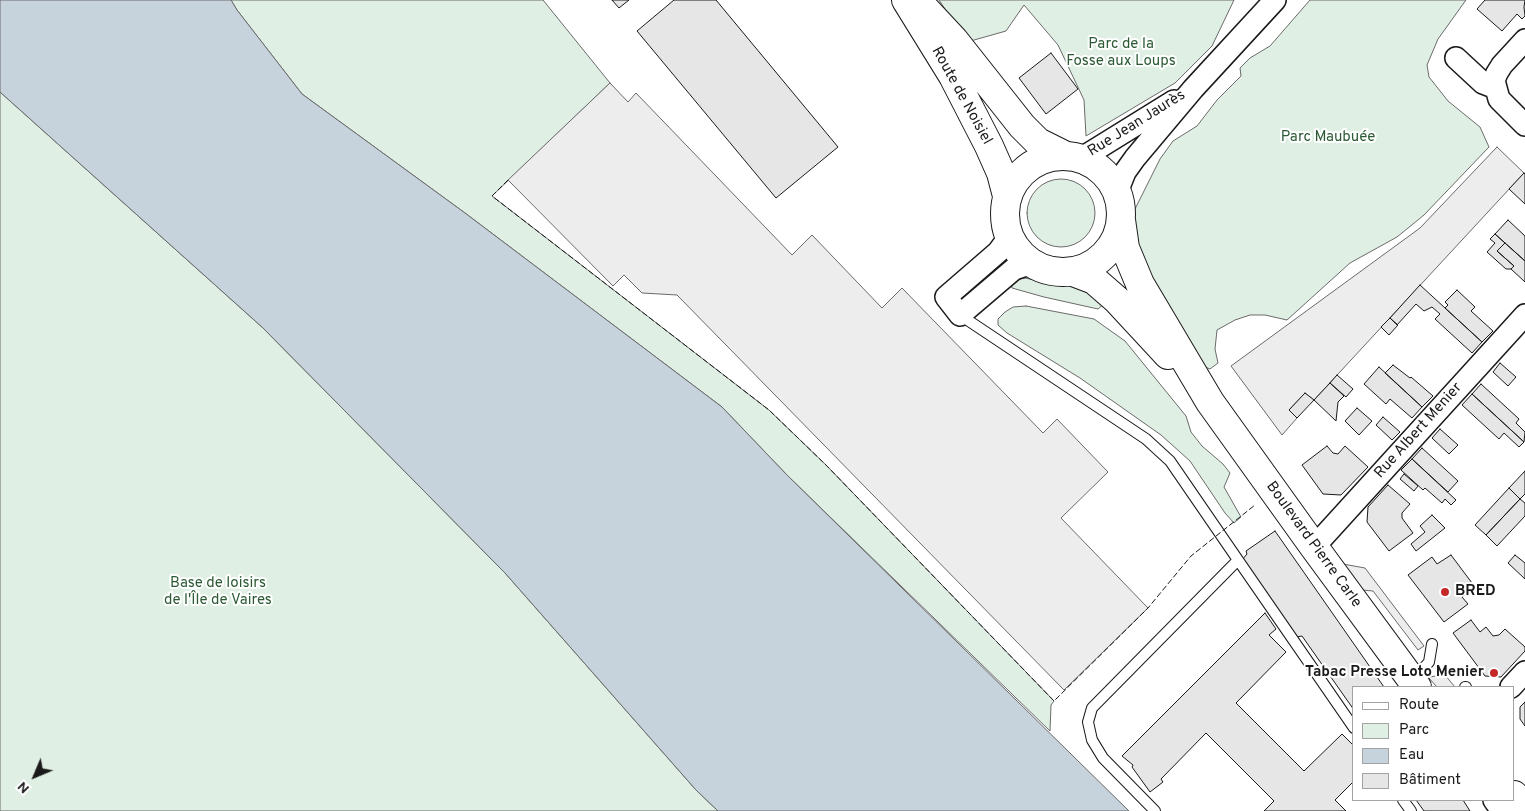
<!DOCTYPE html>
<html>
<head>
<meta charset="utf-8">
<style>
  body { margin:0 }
  #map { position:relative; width:1525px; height:811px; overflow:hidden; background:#fff; font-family:Overpass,sans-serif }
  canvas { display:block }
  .legend { position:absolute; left:1352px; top:686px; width:162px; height:115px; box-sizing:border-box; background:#fff; border:1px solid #a3a3a3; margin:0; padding:6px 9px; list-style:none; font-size:15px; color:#1a1a1a }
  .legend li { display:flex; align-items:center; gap:10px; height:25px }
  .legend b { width:25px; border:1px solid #a3a3a3 }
  .north { position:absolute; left:10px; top:751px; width:50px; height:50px; -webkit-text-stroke:4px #fff; paint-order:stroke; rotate:225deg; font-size:14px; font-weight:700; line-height:20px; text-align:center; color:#1a1a1a }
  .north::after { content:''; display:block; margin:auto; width:18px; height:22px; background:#1a1a1a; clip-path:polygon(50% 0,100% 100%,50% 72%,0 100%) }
</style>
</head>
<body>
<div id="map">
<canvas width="1525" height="811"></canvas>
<ul class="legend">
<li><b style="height:6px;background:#fff"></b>Route</li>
<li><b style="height:14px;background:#e0efe3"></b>Parc</li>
<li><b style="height:14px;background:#c6d2dc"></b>Eau</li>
<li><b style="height:14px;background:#e6e6e6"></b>Bâtiment</li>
</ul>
<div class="north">N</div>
</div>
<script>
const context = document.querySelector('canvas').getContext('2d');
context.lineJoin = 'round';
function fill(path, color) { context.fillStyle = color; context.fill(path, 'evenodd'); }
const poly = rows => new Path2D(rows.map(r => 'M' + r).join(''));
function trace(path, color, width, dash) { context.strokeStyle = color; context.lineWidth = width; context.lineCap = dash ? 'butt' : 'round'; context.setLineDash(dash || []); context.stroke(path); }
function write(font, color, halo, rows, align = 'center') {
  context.font = font + ' Overpass,sans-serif'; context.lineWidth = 4; context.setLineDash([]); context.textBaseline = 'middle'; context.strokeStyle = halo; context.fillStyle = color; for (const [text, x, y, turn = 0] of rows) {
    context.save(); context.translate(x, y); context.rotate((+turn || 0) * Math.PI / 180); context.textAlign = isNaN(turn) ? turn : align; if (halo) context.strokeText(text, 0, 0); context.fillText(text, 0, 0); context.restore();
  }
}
const green = poly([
  [231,0,543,0,610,83,492,196,769,410,826,465,1054,701,1051,705,1050,731,787,475,722,407,465,213,302,94,237,10,231,0],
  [939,0,1234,0,1212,46,1175,83,1086,136,1084,100,1058,45,1024,5,1006,31,967,42,939,0],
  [1310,0,1466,0,1438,39,1427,65,1429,77,1448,101,1480,127,1489,147,1424,215,1397,237,1350,263,1287,320,1265,315,1250,315,1235,320,1217,330,1215,349,1218,363,1210,369,1198,364,1146,280,1132,221,1133,213,1160,159,1173,141,1197,126,1217,100,1241,76,1240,68,1250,58,1270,46,1310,0],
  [0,92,263,328,505,573,696,790,718,811,0,811,0,92],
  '1027 213a34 34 0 1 1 68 0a34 34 0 1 1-68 0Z',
  [1025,278,1053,284,1082,287,1106,302,1098,309,1044,297,1012,288,1011,281,1025,278],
  [1026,306,1094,319,1125,341,1186,416,1191,432,1202,446,1223,464,1230,473,1224,487,1241,517,1234,523,1225,513,1190,461,1161,435,1080,378,1007,333,998,325,998,319,1005,312,1013,307,1026,306]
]);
const parking = poly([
  [610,83,628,102,636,93,792,255,812,235,882,308,902,288,1043,433,1057,419,1108,472,1061,518,1148,608,1064,690,677,295,642,293,624,275,613,286,508,180,610,83],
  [1497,147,1524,173,1314,400,1305,393,1289,410,1297,418,1282,435,1231,366,1420,228,1497,147],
  [1343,564,1365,568,1424,646,1418,650,1373,591,1362,590,1343,564],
  [1445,675,1455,687,1437,687,1428,677,1445,675]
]);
const water = poly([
  [0,0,231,0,237,10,302,94,465,213,722,407,787,475,1129,811,718,811,696,790,505,573,263,328,0,92,0,0]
]);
const building = poly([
  [612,0,629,0,619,8,612,0],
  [674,0,716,0,838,147,776,198,637,31,674,0],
  [1485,0,1525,0,1524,7,1525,16,1522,19,1517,14,1502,31,1477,9,1485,0],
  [1051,53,1078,89,1046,114,1019,78,1051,53],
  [1524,173,1525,174,1525,204,1509,189,1524,173],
  [1508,220,1525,236,1525,261,1495,234,1508,220],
  [1495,234,1505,243,1497,251,1514,266,1511,269,1506,269,1487,252,1495,243,1490,239,1495,234],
  [1505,243,1525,261,1525,282,1511,269,1514,266,1497,251,1505,243],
  [1420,285,1482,342,1472,353,1435,319,1440,314,1432,307,1424,311,1416,304,1397,325,1390,318,1420,285],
  [1457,290,1475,307,1471,311,1493,331,1482,342,1445,308,1448,305,1445,302,1457,290],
  [1390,318,1398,325,1389,335,1381,327,1390,318],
  [1500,363,1516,377,1508,386,1493,372,1500,363],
  [1393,365,1410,378,1411,377,1433,396,1422,407,1385,373,1393,365],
  [1379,367,1422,407,1412,418,1390,399,1386,404,1364,384,1379,367],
  [1337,375,1353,389,1346,397,1330,383,1337,375],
  [1330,383,1344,396,1338,402,1336,421,1314,400,1330,383],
  [1481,384,1519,419,1516,423,1525,432,1524,442,1472,394,1481,384],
  [1305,393,1314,400,1297,418,1289,410,1305,393],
  [1472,394,1524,442,1519,447,1504,433,1499,439,1462,405,1472,394],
  [1357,408,1372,421,1359,435,1345,421,1357,408],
  [1383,417,1400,432,1392,440,1376,425,1383,417],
  [1440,429,1458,445,1449,454,1432,438,1440,429],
  [1327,446,1333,453,1338,454,1345,446,1368,467,1341,495,1323,494,1302,465,1327,446],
  [1422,448,1458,481,1448,492,1412,459,1422,448],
  [1412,459,1456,500,1451,505,1445,499,1442,503,1425,488,1423,490,1401,470,1412,459],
  [1525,471,1525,494,1520,499,1509,488,1525,471],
  [1404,474,1418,486,1414,491,1400,479,1404,474],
  [1388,485,1410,504,1402,513,1402,518,1413,533,1389,551,1367,522,1368,507,1388,485],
  [1509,488,1520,499,1486,535,1475,525,1509,488],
  [1520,499,1525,503,1525,516,1497,546,1486,535,1520,499],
  [1432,515,1445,528,1416,551,1411,544,1425,532,1420,526,1432,515],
  [1275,531,1384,687,1354,687,1354,710,1302,636,1296,637,1242,560,1247,554,1246,551,1275,531],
  [1451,555,1475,587,1462,597,1468,604,1444,622,1408,575,1432,557,1437,564,1451,555],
  [1515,555,1525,563,1525,579,1508,563,1515,555],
  [1265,613,1276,629,1269,635,1286,652,1236,703,1304,771,1342,734,1354,746,1354,781,1335,800,1346,811,1264,811,1274,801,1206,733,1161,779,1163,782,1150,792,1132,767,1133,765,1122,756,1265,613],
  [1471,620,1480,632,1486,627,1493,636,1499,635,1505,629,1525,647,1525,651,1501,677,1485,676,1453,633,1471,620],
  [1525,702,1525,726,1520,719,1520,707,1525,702],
  [1416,800,1463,800,1470,811,1424,811,1416,800]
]);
const lane = poly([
  [960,315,1146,439,1170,461,1238,560,1092,708,1088,722,1092,740,1103,758,1155,811],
  [1238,560,1354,728],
  [1413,680,1429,662,1432,644],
  [1465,687,1466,687],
  [1403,800,1411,811]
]);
const street = poly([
  [1456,58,1483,83,1496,88,1499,99,1525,125],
  [1496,88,1494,80,1497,73,1502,65,1525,40],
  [1082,158,1174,101],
  [1117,192,1125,172,1135,158,1193,89,1275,0],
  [1009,237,998,252,946,297,960,315,1014,269,1032,263],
  [1314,547,1525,315],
  [1511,687,1525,672],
  [1494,800,1502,811]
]);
const primary = poly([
  [906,0,953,76,989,146,1001,173,1007,196],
  [927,11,954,40,1022,126,1038,142,1064,155],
  '1005 214a58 58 0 1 1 116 0a58 58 0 1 1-116 0Z',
  [1121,220,1125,248,1140,284,1210,402,1314,547,1417,687],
  [1073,272,1094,280,1117,300,1168,355],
  [1514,795,1525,806]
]);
const fence = poly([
  [508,180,492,196,769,410,826,465,1054,701,1148,608,1191,556,1255,505]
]);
const markers = [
  [1445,592,5,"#c62828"],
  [1494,673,5,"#c62828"]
];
const parkNames = [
  ["Parc de la",1121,45],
  ["Fosse aux Loups",1121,62],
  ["Parc Maubuée",1328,138],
  ["Base de loisirs",218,584],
  ["de l'Île de Vaires",218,601]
];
const streetNames = [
  ["Route de Noisiel",961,96,61],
  ["Rue Jean Jaurès",1137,124,-32],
  ["Rue Albert Menier",1419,431,-48],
  ["Boulevard Pierre Carle",1313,545,54]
];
const poiNames = [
  ["BRED",1455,592],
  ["Tabac Presse Loto Menier",1484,673,"right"]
];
fill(green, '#e0efe3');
trace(green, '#6a6a6a', 1);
fill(parking, '#ededed');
trace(parking, '#6a6a6a', 1);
fill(water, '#c6d2dc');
trace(water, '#6a6a6a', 1);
fill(building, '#e6e6e6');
trace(building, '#1a1a1a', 1);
trace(lane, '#1a1a1a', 12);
trace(street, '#1a1a1a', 24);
trace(primary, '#1a1a1a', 30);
trace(lane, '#fff', 10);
trace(street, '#fff', 21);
trace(primary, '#fff', 28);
trace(fence, '#1a1a1a', 1, [6, 2.5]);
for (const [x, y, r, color] of markers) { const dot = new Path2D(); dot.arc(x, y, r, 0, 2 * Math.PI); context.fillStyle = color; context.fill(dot); trace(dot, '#fff', 2); }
write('15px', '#2b5a34', '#fff', parkNames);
write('15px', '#1a1a1a', '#fff', streetNames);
write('bold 15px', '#1a1a1a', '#fff', poiNames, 'left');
</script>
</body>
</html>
